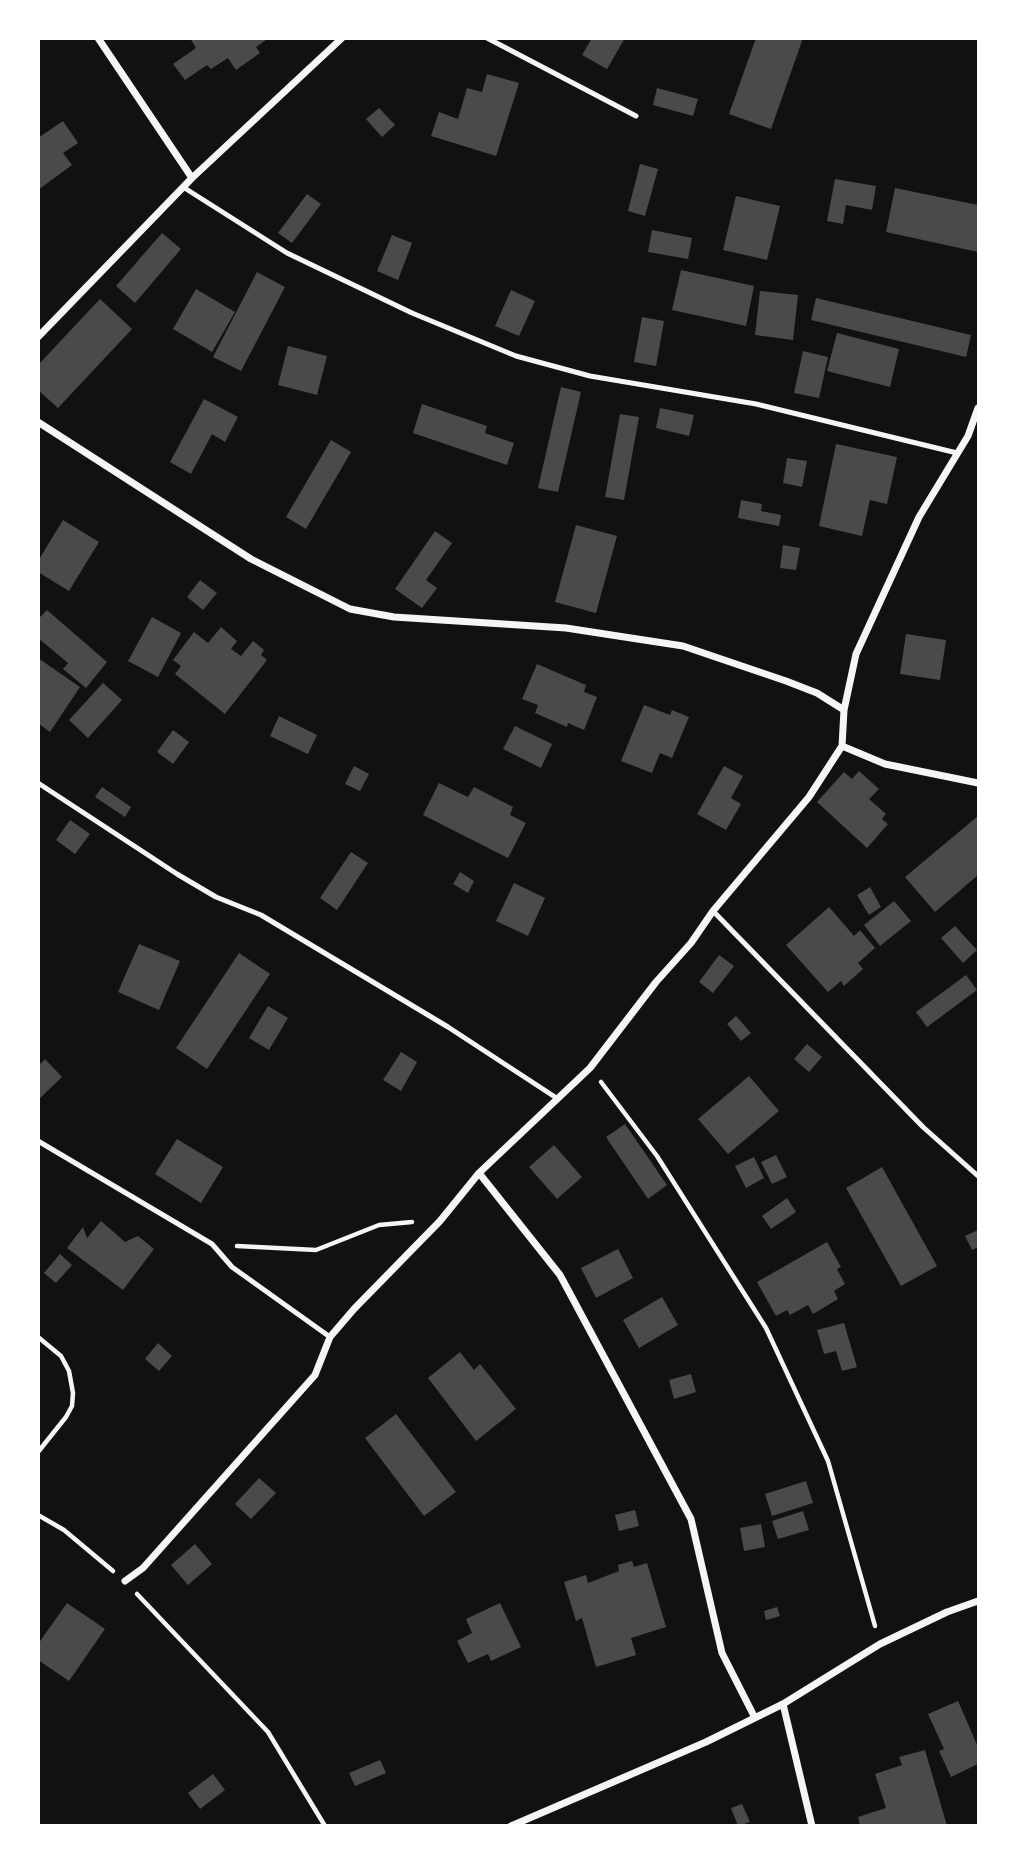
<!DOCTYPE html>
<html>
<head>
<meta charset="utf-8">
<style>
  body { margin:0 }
  #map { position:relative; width:1017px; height:1864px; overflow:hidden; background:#111; font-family:"Fira Sans Condensed",sans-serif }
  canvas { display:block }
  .frame { position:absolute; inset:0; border:40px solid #fff; pointer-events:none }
</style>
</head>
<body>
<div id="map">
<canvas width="1017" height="1864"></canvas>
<div class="frame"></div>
</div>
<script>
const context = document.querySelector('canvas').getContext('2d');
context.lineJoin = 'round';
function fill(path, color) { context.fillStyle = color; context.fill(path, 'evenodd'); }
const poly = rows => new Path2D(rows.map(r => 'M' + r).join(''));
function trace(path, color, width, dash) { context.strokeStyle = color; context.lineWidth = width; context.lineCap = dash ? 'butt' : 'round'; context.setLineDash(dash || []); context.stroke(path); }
const building = poly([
  [190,38,269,38,256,47,260,53,236,70,228,58,211,69,207,65,185,80,173,64,196,48],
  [592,38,625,38,607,69,582,55],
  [756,38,803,38,771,129,729,114],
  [487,74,519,83,496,156,431,136,439,112,458,119,467,88,482,92],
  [657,88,698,99,693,116,653,105],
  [379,108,395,125,382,137,366,119],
  [63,121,78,143,63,153,72,165,38,190,38,138],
  [640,164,658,169,645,216,628,211],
  [835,179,876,186,872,210,846,205,843,224,827,221],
  [895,188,978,205,978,252,886,232],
  [307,194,321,204,292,243,278,233],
  [736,196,780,206,767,260,723,250],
  [652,230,692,238,688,259,648,252],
  [162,233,181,249,135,303,116,286],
  [392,235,412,243,398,280,377,271],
  [681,270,754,286,746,326,672,310],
  [257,272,285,287,241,371,213,357],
  [196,289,235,312,212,352,173,329],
  [511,290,535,301,519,336,495,326],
  [760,291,798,295,793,340,755,335],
  [816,298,971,335,966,357,811,320],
  [100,299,132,329,58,408,38,390,38,365],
  [642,317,664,321,656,366,634,362],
  [837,333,899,349,890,387,827,371],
  [288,346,327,356,317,395,278,385],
  [803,351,828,357,819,398,794,393],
  [561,387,581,392,558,492,538,488],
  [204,399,238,417,225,442,212,434,191,474,170,462],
  [422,404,487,426,485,433,514,443,507,465,413,433],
  [660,408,694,415,689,436,656,428],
  [620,414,639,417,624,500,605,497],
  [331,440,351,452,306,529,286,517],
  [836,444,897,457,887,504,870,500,862,536,819,526],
  [787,458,807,461,802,487,783,483],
  [741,500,762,504,761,511,781,515,779,526,738,518],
  [63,520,99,542,69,591,38,572,38,561],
  [576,525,617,536,596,613,555,602],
  [435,531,452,543,426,580,437,588,422,608,395,589],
  [783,545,800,548,796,570,780,568],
  [200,580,217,593,203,610,187,597],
  [47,610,107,662,86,688,63,669,68,663,38,638,38,619],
  [152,617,181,633,158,677,128,661],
  [221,627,237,641,231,649,241,656,253,641,264,650,261,655,267,660,225,714,175,674,181,666,173,660,194,632,208,643],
  [906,634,946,640,940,680,900,674],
  [38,658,80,687,50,732,38,723],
  [537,664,586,685,584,692,597,697,584,730,568,723,567,727,535,713,538,705,522,699],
  [103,683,122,700,88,738,69,720],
  [644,705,670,715,672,710,689,717,672,758,660,753,652,773,621,761],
  [279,716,317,735,308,754,270,736],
  [515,726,552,744,541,768,503,749],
  [173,730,189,742,173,764,157,752],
  [354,766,369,774,360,791,345,784],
  [724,766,743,776,731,798,741,804,726,830,697,814],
  [859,771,879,789,869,799,886,814,882,819,888,824,867,848,817,802,844,772,852,779],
  [439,783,468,797,474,787,513,807,510,815,526,823,508,858,423,815],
  [102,787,131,807,125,817,95,797],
  [978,816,978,875,935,912,905,877],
  [70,820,90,834,75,854,56,840],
  [351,852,368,863,337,910,320,898],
  [460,872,474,881,468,893,453,884],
  [514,883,545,898,528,936,496,921],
  [870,887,881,907,869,915,857,895],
  [894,901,911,921,880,946,864,925],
  [829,907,854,936,860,930,875,948,858,963,863,969,844,986,841,981,828,992,786,945],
  [955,926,977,950,963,963,941,938],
  [139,944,180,961,159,1010,118,992],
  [239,953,270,974,207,1069,176,1048],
  [719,955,734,966,713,993,699,982],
  [966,975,977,990,927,1027,916,1012],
  [268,1006,288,1018,269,1050,249,1038],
  [736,1016,751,1033,741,1041,727,1024],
  [807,1044,822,1057,809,1072,794,1059],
  [401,1052,417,1062,401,1091,383,1080],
  [45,1059,62,1077,38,1100,38,1066],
  [749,1076,779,1111,728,1154,698,1119],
  [625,1124,667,1185,648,1199,606,1137],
  [177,1139,223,1167,201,1203,155,1174],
  [554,1145,582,1177,557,1199,529,1167],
  [776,1155,787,1177,772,1184,761,1162],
  [754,1157,764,1178,746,1188,735,1166],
  [882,1167,937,1266,901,1286,846,1188],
  [787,1198,796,1212,771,1229,762,1216],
  [101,1221,125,1242,138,1236,154,1249,123,1290,67,1248,83,1227,87,1238],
  [978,1230,978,1247,972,1250,965,1236],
  [827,1242,841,1267,837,1269,845,1284,834,1291,838,1299,813,1314,808,1305,790,1315,787,1310,776,1316,757,1282],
  [618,1249,633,1278,596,1298,581,1268],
  [60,1254,72,1265,56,1283,44,1273],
  [662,1297,678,1325,639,1348,623,1320],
  [844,1323,857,1367,842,1371,836,1351,824,1354,817,1330],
  [158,1343,172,1356,159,1371,145,1359],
  [460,1352,474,1370,480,1364,516,1409,476,1441,428,1378],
  [691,1374,696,1392,674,1399,669,1380],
  [396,1414,456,1492,424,1516,365,1438],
  [259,1478,276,1493,251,1519,235,1504],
  [806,1481,813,1503,772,1516,765,1494],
  [635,1510,639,1526,619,1531,615,1515],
  [803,1511,809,1530,778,1539,772,1521],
  [761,1524,765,1547,744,1551,740,1528],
  [195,1544,212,1564,188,1585,171,1565],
  [632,1561,634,1567,647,1563,666,1627,631,1638,636,1655,596,1667,582,1618,576,1621,564,1582,586,1575,588,1583,619,1571,618,1565],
  [67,1603,105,1629,69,1681,38,1660,38,1644],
  [500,1603,521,1647,491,1661,488,1654,468,1663,457,1641,472,1633,466,1619],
  [777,1607,780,1616,766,1620,764,1611],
  [958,1701,978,1747,978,1764,951,1777,939,1751,944,1749,928,1714],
  [925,1750,947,1826,860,1826,858,1817,886,1808,875,1774,902,1765,899,1757],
  [380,1760,386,1773,355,1786,349,1773],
  [213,1774,225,1790,200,1809,188,1793],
  [742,1804,750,1822,738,1826,731,1808]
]);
const path = poly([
  [601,1082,657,1156,766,1328,828,1461,875,1626],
  [237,1246,316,1250,379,1225,412,1222],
  [38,1337,61,1356,69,1371,73,1393,72,1406,66,1417,38,1452],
  [38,1515,64,1530,113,1571],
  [137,1594,268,1732,325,1826]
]);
const service = poly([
  [487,38,636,116],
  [183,187,287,253,412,313,516,356,590,376,756,404,957,453],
  [38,783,177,874,216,897,261,915,448,1027,555,1097],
  [713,911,923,1127,978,1176],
  [38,1141,212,1244,232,1267,330,1337]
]);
const minor = poly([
  [98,38,192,178],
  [38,337,192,178,342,38],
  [38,422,251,559,350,609,394,617,566,628,683,646,786,681,817,693,844,710],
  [842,746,885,764,978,783],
  [479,1173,560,1275,691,1519,722,1653,755,1718],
  [125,1581,143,1568,315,1375,330,1337,354,1309,440,1221,479,1173,590,1068,656,982,691,943,713,911,809,797,842,746,844,710,856,654,919,517,968,436,978,408],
  [783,1704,812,1826],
  [511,1826,706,1742,783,1704,880,1644,947,1612,978,1601]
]);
fill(building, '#4a4a4a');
trace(path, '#f5f5f5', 4.5);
trace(service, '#f5f5f5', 5);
trace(minor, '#f5f5f5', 7);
</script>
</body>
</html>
